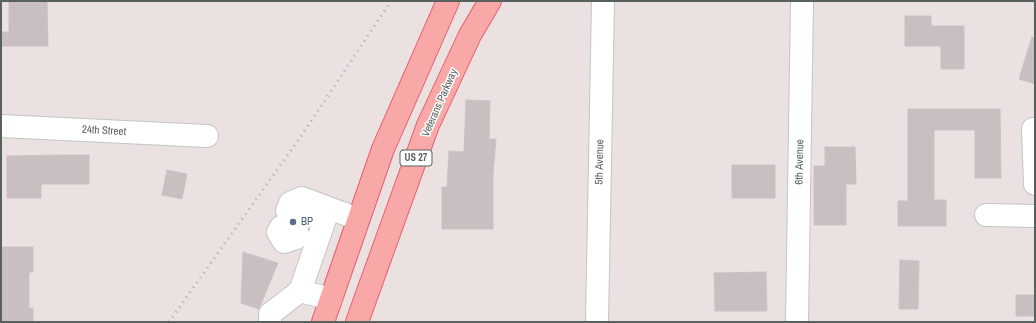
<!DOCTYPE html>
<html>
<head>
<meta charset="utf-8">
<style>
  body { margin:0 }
  #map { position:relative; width:1036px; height:323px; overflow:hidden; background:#ebe1e1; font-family:"Archivo Narrow",sans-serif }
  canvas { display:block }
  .frame { position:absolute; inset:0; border:2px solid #59615f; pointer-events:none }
</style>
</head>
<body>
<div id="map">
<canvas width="1036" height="323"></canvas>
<div class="frame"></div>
</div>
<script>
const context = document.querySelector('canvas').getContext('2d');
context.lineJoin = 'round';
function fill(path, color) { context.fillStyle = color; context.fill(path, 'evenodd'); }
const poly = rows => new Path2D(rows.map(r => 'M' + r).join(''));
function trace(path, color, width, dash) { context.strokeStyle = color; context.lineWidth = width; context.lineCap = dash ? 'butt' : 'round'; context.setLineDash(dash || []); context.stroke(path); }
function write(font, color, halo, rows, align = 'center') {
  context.font = font + ' "Archivo Narrow",sans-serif'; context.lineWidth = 3; context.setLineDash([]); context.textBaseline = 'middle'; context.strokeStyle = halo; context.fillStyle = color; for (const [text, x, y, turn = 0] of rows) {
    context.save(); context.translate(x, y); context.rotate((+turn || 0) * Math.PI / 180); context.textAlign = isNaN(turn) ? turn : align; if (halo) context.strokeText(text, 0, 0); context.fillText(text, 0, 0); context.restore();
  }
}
const building = poly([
  [9,1,47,1,48,46,2,46,2,32,9,32,9,1],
  [905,16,931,16,931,26,964,26,964,69,941,69,941,46,905,46,905,16],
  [1032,37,1035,38,1035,84,1019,79,1032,37],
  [466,100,490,101,489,139,496,139,493,174,493,229,442,229,442,187,447,187,449,151,464,152,466,100],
  [908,109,1000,109,1001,178,975,178,975,130,934,130,934,200,946,200,946,226,898,226,898,201,908,201,908,109],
  [825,147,855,147,856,184,846,184,846,225,814,225,814,166,825,166,825,147],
  [63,155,89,155,89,184,41,184,41,198,7,198,7,156,63,155],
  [732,165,775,165,775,198,732,198,732,165],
  [167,170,187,174,182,199,162,195,167,170],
  [1,247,33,247,33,272,29,272,29,308,33,308,33,322,1,322,1,247],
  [243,252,278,263,259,309,241,303,243,252],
  [900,260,919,261,918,309,899,309,900,260],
  [766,272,767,311,715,311,714,273,766,272],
  [1016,295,1035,295,1035,316,1016,316,1016,295]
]);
const minor = poly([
  [1,126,207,136],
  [1035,129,1033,129,1035,184],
  [302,198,358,219],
  [287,211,290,203,302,198,307,209,304,218],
  [986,215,1035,216],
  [281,227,278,232,284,242,296,238,298,234],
  [300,291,331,299],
  [270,322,270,314,300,291,329,208],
  [597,322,603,1],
  [797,322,802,1]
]);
const major = poly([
  [323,322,383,149,448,1],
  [357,322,428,125,470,35,490,1]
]);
const rail = poly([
  [169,322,299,139,391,1]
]);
const markers = [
  [293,222,4,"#5c6f8a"]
];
const shields = [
  [416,158,32]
];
const shieldNames = [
  ["US 27",416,158]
];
const streetNames = [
  ["Veterans Parkway",440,103,-66],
  ["24th Street",104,131,3],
  ["5th Avenue",600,162,-89],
  ["6th Avenue",800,162,-89]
];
const serviceNames = [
  ["BP",301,222]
];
fill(building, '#c9bfc1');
trace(building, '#d0c0c2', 1);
trace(minor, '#bfc7c5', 24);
trace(major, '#e75e6f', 24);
trace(minor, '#fff', 22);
trace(major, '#f9a8a8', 22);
trace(rail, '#acadad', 3, [1, 5]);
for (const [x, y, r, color] of markers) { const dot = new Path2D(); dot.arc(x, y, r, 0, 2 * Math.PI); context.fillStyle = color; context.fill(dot); trace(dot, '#fff', 1.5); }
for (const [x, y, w] of shields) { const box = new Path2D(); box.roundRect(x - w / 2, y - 8, w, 16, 3); context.fillStyle = '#fff'; context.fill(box); trace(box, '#59615f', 1); }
write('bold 10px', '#59615f', null, shieldNames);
write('11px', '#59615f', '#fff', streetNames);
write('11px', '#4e5e75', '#fff', serviceNames, 'left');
</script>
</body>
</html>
